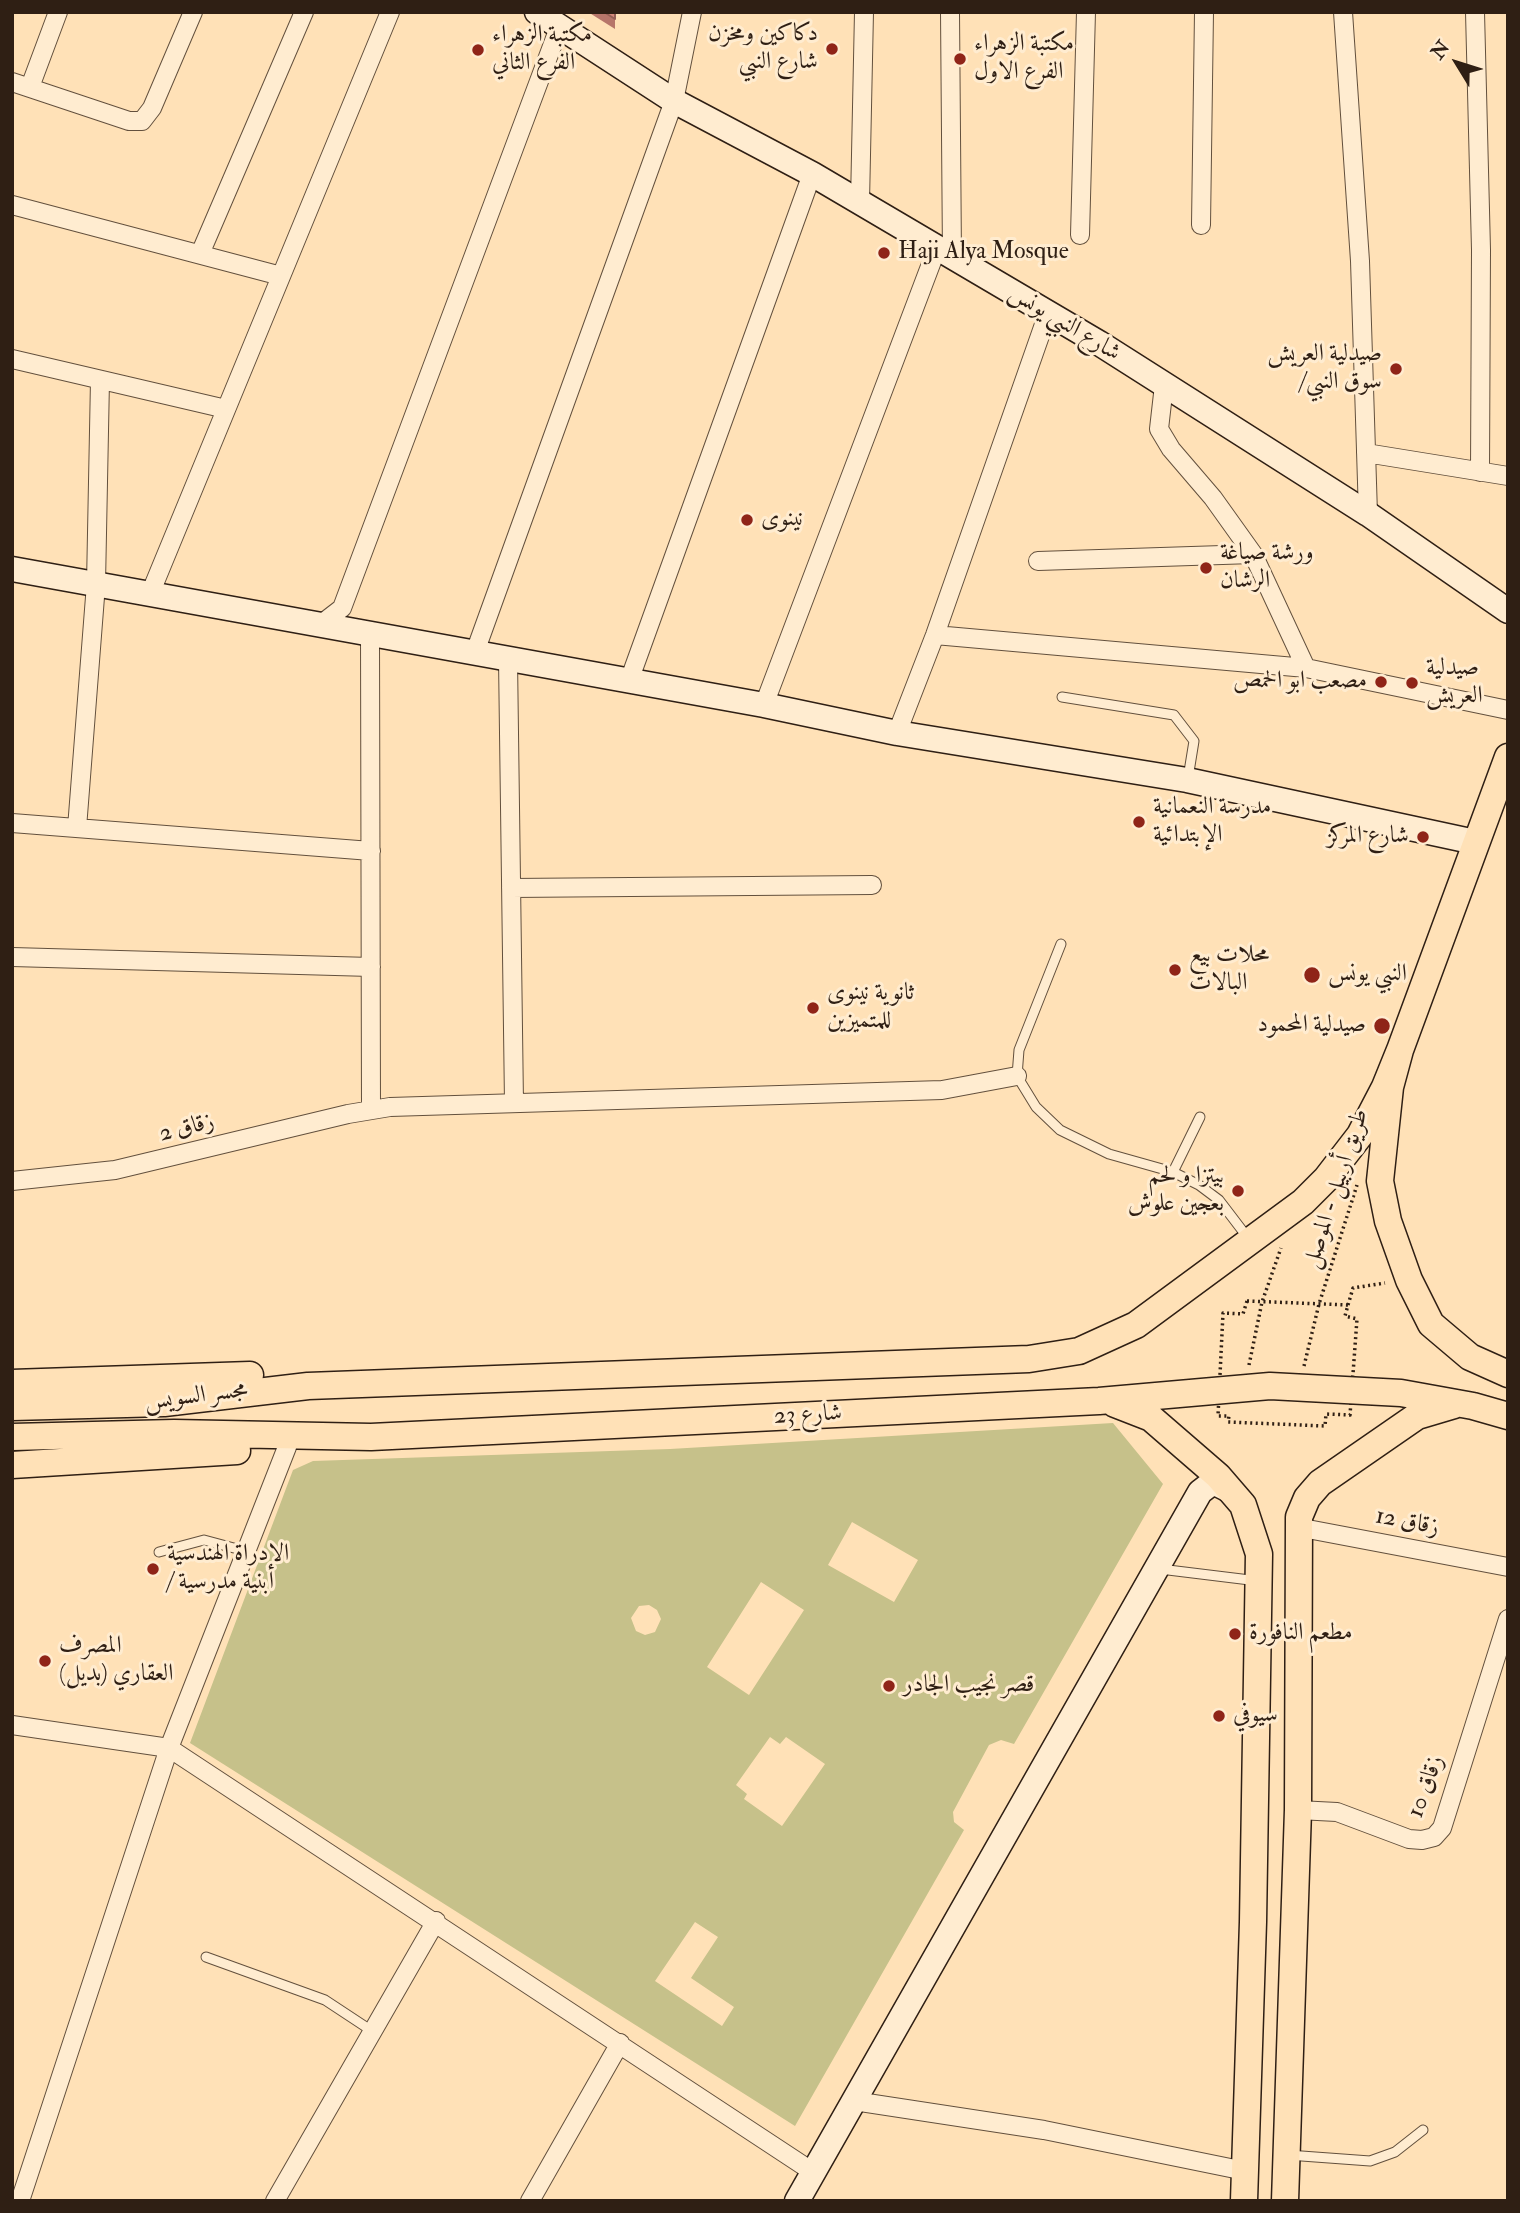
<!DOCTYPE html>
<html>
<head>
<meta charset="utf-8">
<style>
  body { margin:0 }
  #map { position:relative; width:1520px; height:2213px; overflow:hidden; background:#ffe1b7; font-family:"IM FELL Double Pica",serif }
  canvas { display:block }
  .frame { position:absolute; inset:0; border:14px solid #2f1f14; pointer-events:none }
  .north { position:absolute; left:1422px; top:28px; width:70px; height:70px; -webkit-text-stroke:5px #ffecd0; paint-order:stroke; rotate:308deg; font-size:19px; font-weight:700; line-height:28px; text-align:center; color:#2f1f14 }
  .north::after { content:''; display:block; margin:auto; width:24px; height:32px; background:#2f1f14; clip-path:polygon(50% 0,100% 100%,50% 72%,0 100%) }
</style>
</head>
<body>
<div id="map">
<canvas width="1520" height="2213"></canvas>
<div class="frame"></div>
<div class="north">N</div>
</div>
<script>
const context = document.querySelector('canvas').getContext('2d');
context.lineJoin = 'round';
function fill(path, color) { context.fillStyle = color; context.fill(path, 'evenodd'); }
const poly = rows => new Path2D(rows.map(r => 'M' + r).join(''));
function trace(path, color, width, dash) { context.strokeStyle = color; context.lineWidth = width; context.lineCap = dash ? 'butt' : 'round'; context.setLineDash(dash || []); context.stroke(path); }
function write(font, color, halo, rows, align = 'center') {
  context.font = font + ' "IM FELL Double Pica",Amiri,serif'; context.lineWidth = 6; context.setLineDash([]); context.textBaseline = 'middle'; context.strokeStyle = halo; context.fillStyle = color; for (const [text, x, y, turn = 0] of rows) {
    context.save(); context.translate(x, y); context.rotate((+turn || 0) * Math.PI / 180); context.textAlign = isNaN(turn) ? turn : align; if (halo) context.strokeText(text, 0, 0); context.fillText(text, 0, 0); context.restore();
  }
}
const green = poly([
  [1113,1423,1163,1484,1014,1744,1001,1740,989,1745,953,1812,954,1822,964,1830,795,2126,190,1743,293,1470,313,1461,670,1449],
  [852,1522,918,1560,894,1602,828,1565],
  [761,1582,804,1610,749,1695,707,1667],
  [649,1605,657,1610,661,1619,655,1632,645,1635,636,1631,631,1618,639,1606],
  [770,1737,780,1744,786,1737,825,1764,782,1826,744,1799,747,1794,736,1785],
  [695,1922,718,1937,691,1978,734,2007,722,2026,655,1981]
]);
const path = poly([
  [1247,1301,1348,1305,1345,1316,1357,1319,1350,1415,1326,1414,1325,1426,1228,1422,1229,1416,1218,1416,1223,1313,1243,1314,1247,1301],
  [1348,1305,1353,1288,1385,1283],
  [1249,1365,1262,1302,1281,1248],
  [1304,1366,1319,1304,1357,1185]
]);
const lane = poly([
  [1062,697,1174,715,1194,741,1188,778],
  [1061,944,1019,1050,1017,1076,1036,1107,1060,1130,1109,1154,1173,1172,1199,1185,1219,1200,1248,1238],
  [1173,1172,1200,1117],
  [159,1552,204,1540,245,1551],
  [1160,1569,1258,1581],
  [206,1957,325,2000,372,2031],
  [1288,2155,1370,2161,1395,2152,1423,2130]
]);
const street = poly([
  [950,12,952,257],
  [1343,12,1360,261,1368,514],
  [1475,12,1481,250,1480,472],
  [12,82,129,121,142,121,152,108,193,12],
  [30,87,58,12],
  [860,202,864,12],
  [12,205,281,276],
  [1201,225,1204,12],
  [1080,235,1086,12],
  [200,254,304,12],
  [12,359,226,409],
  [1164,385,1159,429,1171,449,1213,498,1253,554,1306,668],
  [1366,453,1508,476],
  [1038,561,1253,554],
  [150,594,390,12],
  [320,625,342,608,560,25],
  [370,634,371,1109],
  [935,635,1306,668,1508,710],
  [475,652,674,101,692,12],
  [508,659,514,1103],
  [629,681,812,174],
  [764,705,937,248],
  [897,733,935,635,1048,313],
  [12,823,371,851],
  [77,828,96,584,100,380],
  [511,888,872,885],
  [12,957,371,967],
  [12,1181,115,1170,348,1114,390,1107,942,1090,1017,1076],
  [1297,1527,1508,1567],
  [12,1725,169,1748,813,2172],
  [1298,1810,1337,1812,1409,1839,1422,1840,1434,1837,1442,1828,1508,1619],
  [854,2101,1044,2130,1245,2171],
  [20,2201,169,1748,287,1447],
  [275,2201,436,1921],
  [530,2201,620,2043]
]);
const secondary = poly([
  [537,12,674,101,812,174,1099,343,1368,514,1508,611],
  [12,569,764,705,897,733,1187,780,1475,842],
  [797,2201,1200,1492,1213,1482,1231,1491]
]);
const primary = poly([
  [1508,757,1400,1050,1390,1087,1380,1181,1388,1221,1409,1280,1431,1324,1470,1357,1508,1374],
  [12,1383,250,1375],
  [1115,1404,1151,1418,1218,1476,1243,1505,1259,1554,1253,1922,1244,2201],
  [12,1407,164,1403,308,1386,1029,1359,1079,1351,1136,1325,1303,1202,1326,1179,1360,1135,1385,1087,1400,1050],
  [12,1437,174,1433,371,1437,1099,1401,1270,1386,1401,1393,1473,1406,1508,1416],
  [12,1465,237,1451],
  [1285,2201,1298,1810,1299,1517,1307,1498,1320,1483,1417,1416,1454,1405]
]);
const wall = poly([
  [588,12,615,12,615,29]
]);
const building = poly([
  [604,12,615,12,615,19,604,12]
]);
const markers = [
  [832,49,7,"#8f2418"],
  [478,50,7,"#8f2418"],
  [960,59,7,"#8f2418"],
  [884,253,7,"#8f2418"],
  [1396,369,7,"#8f2418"],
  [747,520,7,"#8f2418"],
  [1206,568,7,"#8f2418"],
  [1381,682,7,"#8f2418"],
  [1412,683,7,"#8f2418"],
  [1139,822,7,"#8f2418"],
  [1423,837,7,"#8f2418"],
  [1175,970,7,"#8f2418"],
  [1312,975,9,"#8f2418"],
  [813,1008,7,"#8f2418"],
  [1382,1026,9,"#8f2418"],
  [1238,1191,7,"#8f2418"],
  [153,1569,7,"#8f2418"],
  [1235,1634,7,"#8f2418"],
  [45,1661,7,"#8f2418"],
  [889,1686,7,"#8f2418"],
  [1219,1716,7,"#8f2418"]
];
const poiNames = [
  ["دكاكين ومخزن",818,35,"right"],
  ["شارع النبي",818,63,"right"],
  ["مكتبة الزهراء",492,36],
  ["الفرع الثاني",492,64],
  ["مكتبة الزهراء",974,45],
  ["الفرع الاول",974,73],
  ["Haji Alya Mosque",898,253],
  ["صيدلية العريش",1382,355,"right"],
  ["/سوق النبي",1382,383,"right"],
  ["نينوى",761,520],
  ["ورشة صياغة",1220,554],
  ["الرشان",1220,582],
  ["صيدلية",1426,669],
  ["العريش",1426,697],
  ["مصعب ابو الحمص",1367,682,"right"],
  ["مدرسة النعمانية",1153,808],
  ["الإبتدائية",1153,836],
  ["شارع المركز",1409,837,"right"],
  ["محلات بيع",1189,956],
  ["البالات",1189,984],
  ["النبي يونس",1328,975],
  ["ثانوية نينوى",827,994],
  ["للمتميزين",827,1022],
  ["صيدلية المحمود",1366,1026,"right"],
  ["بيتزا و لحم",1224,1177,"right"],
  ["بعجين علوش",1224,1205,"right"],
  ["الادراة الهندسية",167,1555],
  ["/ أبنية مدرسية",167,1583],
  ["مطعم النافورة",1249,1634],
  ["المصرف",59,1647],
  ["العقاري (بديل)",59,1675],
  ["قصر نجيب الجادر",903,1686],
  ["سيوفي",1233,1716]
];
const streetNames = [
  ["شارع النبي يونس",1064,324,31],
  ["زقاق 2",187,1129,-14],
  ["طريق أربيل - الموصل",1337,1189,-72],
  ["مجسر السويس",196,1397,-7],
  ["شارع 23",808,1416,-3],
  ["زقاق 12",1407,1523,11],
  ["زقاق 10",1427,1787,-70]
];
fill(green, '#c6c18a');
trace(lane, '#63503d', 11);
trace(street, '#63503d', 20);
trace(secondary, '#2f1f14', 27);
trace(primary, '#2f1f14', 29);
trace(path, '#2f1f14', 3.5, [2, 3.5]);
trace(lane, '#ffecd0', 9);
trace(street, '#ffecd0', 18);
trace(secondary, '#ffecd0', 24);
trace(primary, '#ffe1b7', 26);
fill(wall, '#b7766a');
fill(building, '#d5897b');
trace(building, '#956056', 2);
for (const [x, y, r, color] of markers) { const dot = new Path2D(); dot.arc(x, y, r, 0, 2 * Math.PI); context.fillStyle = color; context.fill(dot); trace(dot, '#ffecd0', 2.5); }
write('24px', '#2f1f14', '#ffecd0', poiNames, 'left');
write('24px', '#2f1f14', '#ffecd0', streetNames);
</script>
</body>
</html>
